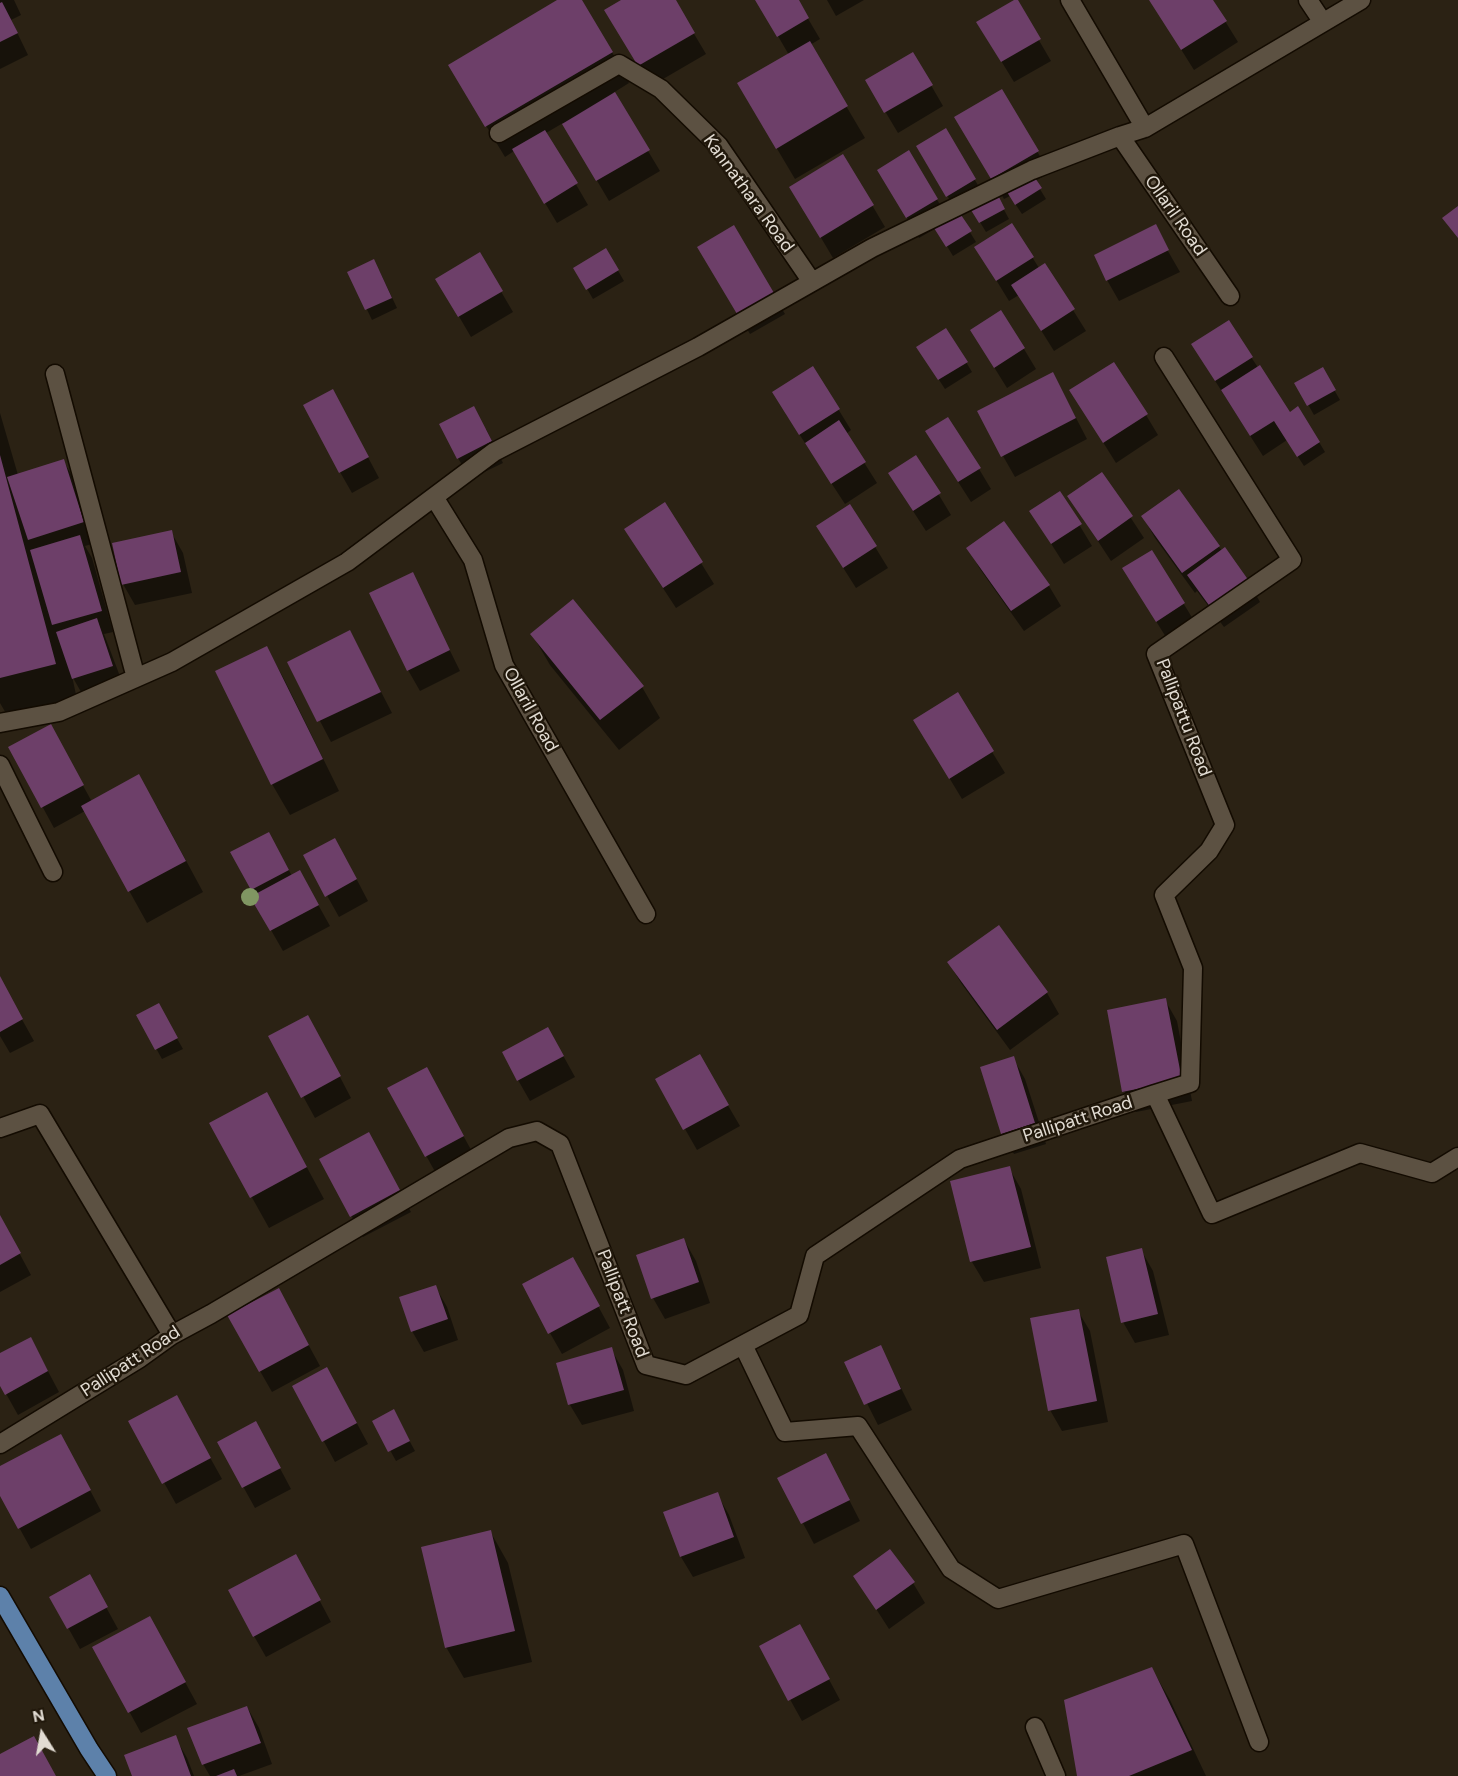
<!DOCTYPE html>
<html>
<head>
<meta charset="utf-8">
<style>
  body { margin:0 }
  #map { position:relative; width:1458px; height:1776px; overflow:hidden; background:#2b2214; font-family:"DM Sans",sans-serif }
  canvas { display:block }
  .north { position:absolute; left:12px; top:1704px; width:60px; height:60px; -webkit-text-stroke:4px #21180b; paint-order:stroke; rotate:349deg; font-size:16px; font-weight:700; line-height:24px; text-align:center; color:#e2dcd3 }
  .north::after { content:''; display:block; margin:auto; width:21px; height:27px; background:#e2dcd3; clip-path:polygon(50% 0,100% 100%,50% 72%,0 100%) }
</style>
</head>
<body>
<div id="map">
<canvas width="1458" height="1776"></canvas>
<div class="north">N</div>
</div>
<script>
const context = document.querySelector('canvas').getContext('2d');
context.lineJoin = 'round';
function fill(path, color) { context.fillStyle = color; context.fill(path, 'evenodd'); }
const poly = rows => new Path2D(rows.map(r => 'M' + r).join(''));
function trace(path, color, width, dash) { context.strokeStyle = color; context.lineWidth = width; context.lineCap = dash ? 'butt' : 'round'; context.setLineDash(dash || []); context.stroke(path); }
function write(font, color, halo, rows, align = 'center') {
  context.font = font + ' "DM Sans",sans-serif'; context.lineWidth = 5; context.setLineDash([]); context.textBaseline = 'middle'; context.strokeStyle = halo; context.fillStyle = color; for (const [text, x, y, turn = 0] of rows) {
    context.save(); context.translate(x, y); context.rotate((+turn || 0) * Math.PI / 180); context.textAlign = isNaN(turn) ? turn : align; if (halo) context.strokeText(text, 0, 0); context.fillText(text, 0, 0); context.restore();
  }
}
const shadow = poly([
  [0,0,14,0,21,15,11,20,28,55,0,69],
  [560,0,580,0,612,52,629,83,613,93,660,171,609,201,563,123,546,133,588,205,557,223,514,151,505,157,468,96],
  [624,0,674,0,706,54,651,86,606,10],
  [757,0,797,0,820,39,810,45,865,138,795,179,757,115,789,55],
  [827,0,864,0,836,16],
  [1150,0,1212,0,1238,42,1194,70],
  [1016,1,1051,61,1014,82,978,23],
  [913,54,943,106,898,133,867,81],
  [1001,91,1050,173,1035,181,1046,199,1022,214,1010,196,1004,199,956,117],
  [945,130,988,202,997,197,1009,219,986,232,972,209,960,216,976,242,953,256,936,228,919,238,879,170,909,152,949,220,958,214,918,146],
  [843,156,885,227,833,258,791,187],
  [1012,225,1039,268,1045,265,1086,331,1054,351,1019,295,1009,301,976,247],
  [733,227,785,314,750,334,699,248],
  [1165,246,1180,272,1119,301,1107,280],
  [606,250,624,281,593,299,575,268],
  [479,254,513,312,471,337,437,279],
  [379,270,397,308,372,320,349,272],
  [1024,349,1036,369,1007,388,984,351],
  [924,357,966,362,972,372,945,389],
  [1251,357,1289,414,1319,442,1325,452,1304,466,1287,440,1263,456,1205,365],
  [813,368,851,430,846,434,877,483,845,504,786,414],
  [1322,369,1340,400,1314,415,1296,383],
  [1071,391,1146,415,1158,435,1116,463],
  [1064,395,1087,439,1015,477,1003,456],
  [344,412,379,478,352,493,340,472],
  [0,413,18,475,63,460,75,481,95,543,85,546,92,558,113,632,104,634,124,687,85,699,72,676,78,704,11,722,0,703],
  [486,429,503,463,470,479,458,458],
  [939,452,979,469,991,489,971,502],
  [916,457,951,515,926,531,902,494],
  [1102,474,1144,538,1111,561,1069,497],
  [1060,493,1092,546,1064,564,1031,512],
  [665,505,714,584,676,608,638,550],
  [850,506,888,568,856,588,830,547],
  [1143,517,1219,547,1248,581,1260,602,1224,627,1197,591,1195,593,1155,538],
  [171,532,183,553,192,593,135,605,123,584],
  [968,548,1049,586,1061,606,1024,631,980,569],
  [1152,552,1196,624,1169,642,1136,589],
  [412,574,460,671,420,691,408,670],
  [350,632,392,713,331,742,289,662],
  [532,634,642,687,660,718,619,750,550,665],
  [267,648,284,679,339,791,290,815,272,784],
  [957,695,1005,773,962,799,927,741],
  [10,747,62,747,92,802,157,807,203,892,147,923,85,811,54,828],
  [232,853,280,854,292,876,311,892,330,926,283,951,252,897,256,895],
  [305,856,347,861,368,901,339,917],
  [998,927,1047,993,1059,1014,1010,1050,961,983,949,963],
  [0,980,34,1041,10,1053,0,1036],
  [1165,1000,1177,1021,1192,1101,1136,1112,1124,1091],
  [158,1005,183,1049,162,1059,138,1016],
  [270,1036,319,1037,351,1098,315,1118],
  [560,1050,575,1077,530,1101,518,1080],
  [699,1056,740,1126,697,1150,657,1080],
  [1013,1058,1025,1079,1046,1144,1014,1154,1002,1133],
  [389,1089,438,1090,475,1157,438,1177],
  [211,1124,284,1125,324,1199,269,1228],
  [380,1155,411,1212,363,1237,321,1160],
  [1009,1168,1021,1189,1041,1268,984,1282,972,1262,952,1182],
  [0,1217,31,1275,0,1292],
  [684,1240,696,1261,710,1303,665,1319,653,1298],
  [1141,1250,1153,1271,1169,1335,1135,1343,1123,1322],
  [584,1280,610,1328,562,1354,550,1333],
  [435,1286,447,1307,458,1340,424,1352,412,1331],
  [290,1311,320,1366,272,1392,260,1371],
  [1078,1311,1090,1331,1108,1422,1062,1431,1050,1410],
  [880,1346,912,1410,878,1425,846,1362],
  [611,1349,623,1370,634,1411,582,1425,570,1405,558,1364],
  [0,1355,42,1360,59,1392,18,1415,0,1383],
  [294,1386,339,1390,368,1444,335,1462],
  [393,1411,415,1451,396,1461,374,1421],
  [188,1418,222,1479,176,1504,130,1422],
  [219,1443,267,1444,291,1489,255,1508],
  [826,1455,860,1521,814,1544,779,1478],
  [72,1456,101,1511,31,1549,0,1493,0,1468],
  [717,1494,729,1515,745,1558,693,1577,681,1557,665,1513],
  [490,1531,508,1563,532,1662,464,1678,446,1647],
  [89,1576,118,1629,80,1649,51,1597],
  [855,1576,913,1583,925,1603,889,1629],
  [307,1577,331,1622,266,1657,254,1636],
  [161,1638,197,1704,141,1733,94,1647],
  [811,1646,840,1700,802,1721,761,1647],
  [1152,1669,1170,1700,1206,1776,1078,1776],
  [247,1707,259,1728,272,1764,239,1776,210,1776,203,1764],
  [175,1737,187,1758,194,1776,134,1776]
]);
const building = poly([
  [557,0,582,0,613,52,485,127,448,65],
  [621,0,676,0,695,33,638,66,604,10],
  [755,0,799,0,809,18,777,37],
  [1014,0,1018,0,1041,39,1001,62,976,22],
  [1149,0,1213,0,1227,21,1181,50],
  [2,2,18,33,0,42,0,3],
  [810,41,848,106,776,149,737,83],
  [913,52,933,85,884,113,865,80],
  [1002,89,1039,151,991,179,954,117],
  [615,92,650,150,596,181,562,124],
  [946,128,976,179,946,197,916,146],
  [545,130,578,183,544,204,512,149],
  [909,150,938,199,906,218,877,170],
  [843,154,874,205,820,238,789,187],
  [1033,175,1042,188,1015,205,1007,192],
  [998,195,1005,209,979,223,971,210],
  [1458,206,1458,238,1442,218],
  [959,212,972,231,946,247,934,228],
  [1012,223,1034,257,996,281,974,247],
  [1156,224,1169,250,1106,281,1094,255],
  [734,225,774,293,737,314,697,247],
  [606,248,619,270,586,290,573,268],
  [480,252,503,291,458,317,435,279],
  [374,259,392,298,365,310,347,272],
  [1045,263,1075,309,1041,331,1011,285],
  [1001,310,1025,348,994,368,970,330],
  [1229,320,1253,357,1215,381,1191,344],
  [946,328,968,362,938,380,916,347],
  [1114,362,1148,414,1103,443,1069,390],
  [1260,365,1290,412,1298,406,1320,442,1297,457,1274,421,1250,436,1221,390],
  [813,366,840,409,799,435,772,392],
  [1323,367,1336,390,1307,406,1294,383],
  [1053,372,1076,418,1001,457,977,411],
  [333,389,369,457,339,473,303,405],
  [474,406,492,441,457,459,439,424],
  [948,417,981,468,958,482,925,431],
  [839,420,866,462,831,484,805,443],
  [0,455,56,664,0,678],
  [916,455,941,493,913,511,888,473],
  [64,459,84,522,28,540,7,477],
  [1102,472,1133,516,1098,541,1067,496],
  [1179,489,1220,546,1182,573,1141,516],
  [1060,491,1082,524,1051,544,1029,511],
  [665,502,703,562,663,588,624,529],
  [850,504,877,546,843,568,816,526],
  [1004,521,1050,585,1011,611,966,548],
  [172,530,181,572,121,585,112,543],
  [80,535,102,611,52,625,30,550],
  [1225,547,1249,581,1211,608,1187,575],
  [1152,550,1185,603,1156,622,1122,568],
  [413,572,450,650,407,671,369,593],
  [573,599,644,686,600,720,530,634],
  [97,618,113,666,72,679,56,632],
  [350,630,381,692,317,722,287,662],
  [267,646,323,759,271,785,215,671],
  [958,692,994,751,949,779,913,720],
  [51,724,84,785,41,808,8,747],
  [139,774,186,861,128,892,81,806],
  [269,832,289,870,251,890,230,852],
  [335,838,357,879,325,897,303,855],
  [300,870,319,905,270,931,250,897],
  [999,925,1048,992,997,1030,947,962],
  [0,976,23,1019,0,1032],
  [1166,998,1182,1080,1122,1092,1107,1010],
  [159,1003,178,1038,155,1050,136,1015],
  [308,1015,341,1076,301,1098,268,1036],
  [548,1027,564,1056,517,1081,502,1052],
  [700,1054,729,1105,683,1130,655,1079],
  [1014,1056,1035,1123,1001,1134,980,1067],
  [427,1067,464,1136,425,1157,387,1088],
  [267,1092,307,1167,250,1198,209,1123],
  [369,1132,400,1190,350,1217,319,1159],
  [1010,1166,1031,1247,970,1262,950,1181],
  [0,1215,21,1253,0,1265],
  [684,1238,699,1282,651,1299,636,1255],
  [1142,1248,1158,1314,1121,1323,1106,1257],
  [573,1257,600,1306,548,1334,522,1284],
  [436,1285,448,1319,411,1332,399,1297],
  [279,1288,309,1345,259,1372,227,1315],
  [1079,1309,1097,1401,1048,1411,1030,1318],
  [31,1337,48,1371,5,1395,0,1386,0,1353],
  [881,1345,901,1389,864,1405,844,1362],
  [612,1347,624,1390,568,1405,556,1363],
  [327,1367,357,1423,322,1442,292,1386],
  [177,1395,211,1458,162,1484,128,1421],
  [394,1409,410,1441,388,1452,372,1421],
  [256,1421,281,1468,242,1488,217,1442],
  [61,1434,91,1490,18,1529,0,1496,0,1466],
  [826,1453,850,1500,801,1524,777,1478],
  [718,1492,734,1537,680,1557,663,1512],
  [491,1530,515,1631,445,1648,421,1547],
  [890,1549,915,1582,876,1610,853,1576],
  [296,1554,321,1600,253,1637,228,1590],
  [90,1574,108,1607,67,1629,49,1597],
  [150,1616,186,1682,128,1713,92,1647],
  [800,1624,830,1679,788,1701,759,1646],
  [1152,1667,1192,1750,1129,1776,1077,1776,1064,1700],
  [247,1706,261,1743,202,1765,187,1728],
  [176,1735,191,1776,132,1776,124,1755],
  [34,1736,56,1776,0,1776,0,1754],
  [234,1769,237,1776,216,1776]
]);
const minor = poly([
  [1070,0,1145,128],
  [1308,0,1322,21],
  [499,133,619,64,661,89,719,146,812,282],
  [1120,136,1230,296],
  [55,374,136,678],
  [434,497,473,560,504,665,646,914],
  [0,723,59,712,172,662,347,562,494,452,698,347,872,248,1032,170,1120,136,1145,128,1361,0],
  [0,765,53,872],
  [1155,1094,1190,1083,1193,968,1164,895,1209,851,1225,825,1156,654,1292,560,1164,357],
  [0,1128,40,1114,172,1335],
  [743,1345,785,1432,858,1426,951,1569,998,1599,1184,1544,1259,1742],
  [0,1444,140,1358,172,1335,211,1314,509,1138,537,1131,560,1144,646,1365,686,1375,799,1315,815,1256,960,1159,1155,1094,1212,1214,1360,1153,1432,1173,1458,1157],
  [1035,1727,1056,1776]
]);
const major = poly([
  [0,1596,89,1749,107,1776]
]);
const trees = [
  [250,897]
];
const streetNames = [
  ["Kannathara Road",748,194,54],
  ["Ollaril Road",1175,216,55],
  ["Ollaril Road",530,710,61],
  ["Pallipattu Road",1183,718,69],
  ["Pallipatt Road",1078,1120,-18],
  ["Pallipatt Road",622,1304,69],
  ["Pallipatt Road",131,1362,-33]
];
fill(shadow, '#0007');
fill(building, '#6d3f69');
trace(minor, '#130b01', 21);
trace(major, '#130b01', 21);
trace(minor, '#5c5142', 18);
trace(major, '#5d81aa', 18);
context.fillStyle = '#809662';
for (const [x, y] of trees) { context.beginPath(); context.arc(x, y, 9, 0, 2 * Math.PI); context.fill(); }
write('18px', '#e2dcd3', '#21180b', streetNames);
</script>
</body>
</html>
